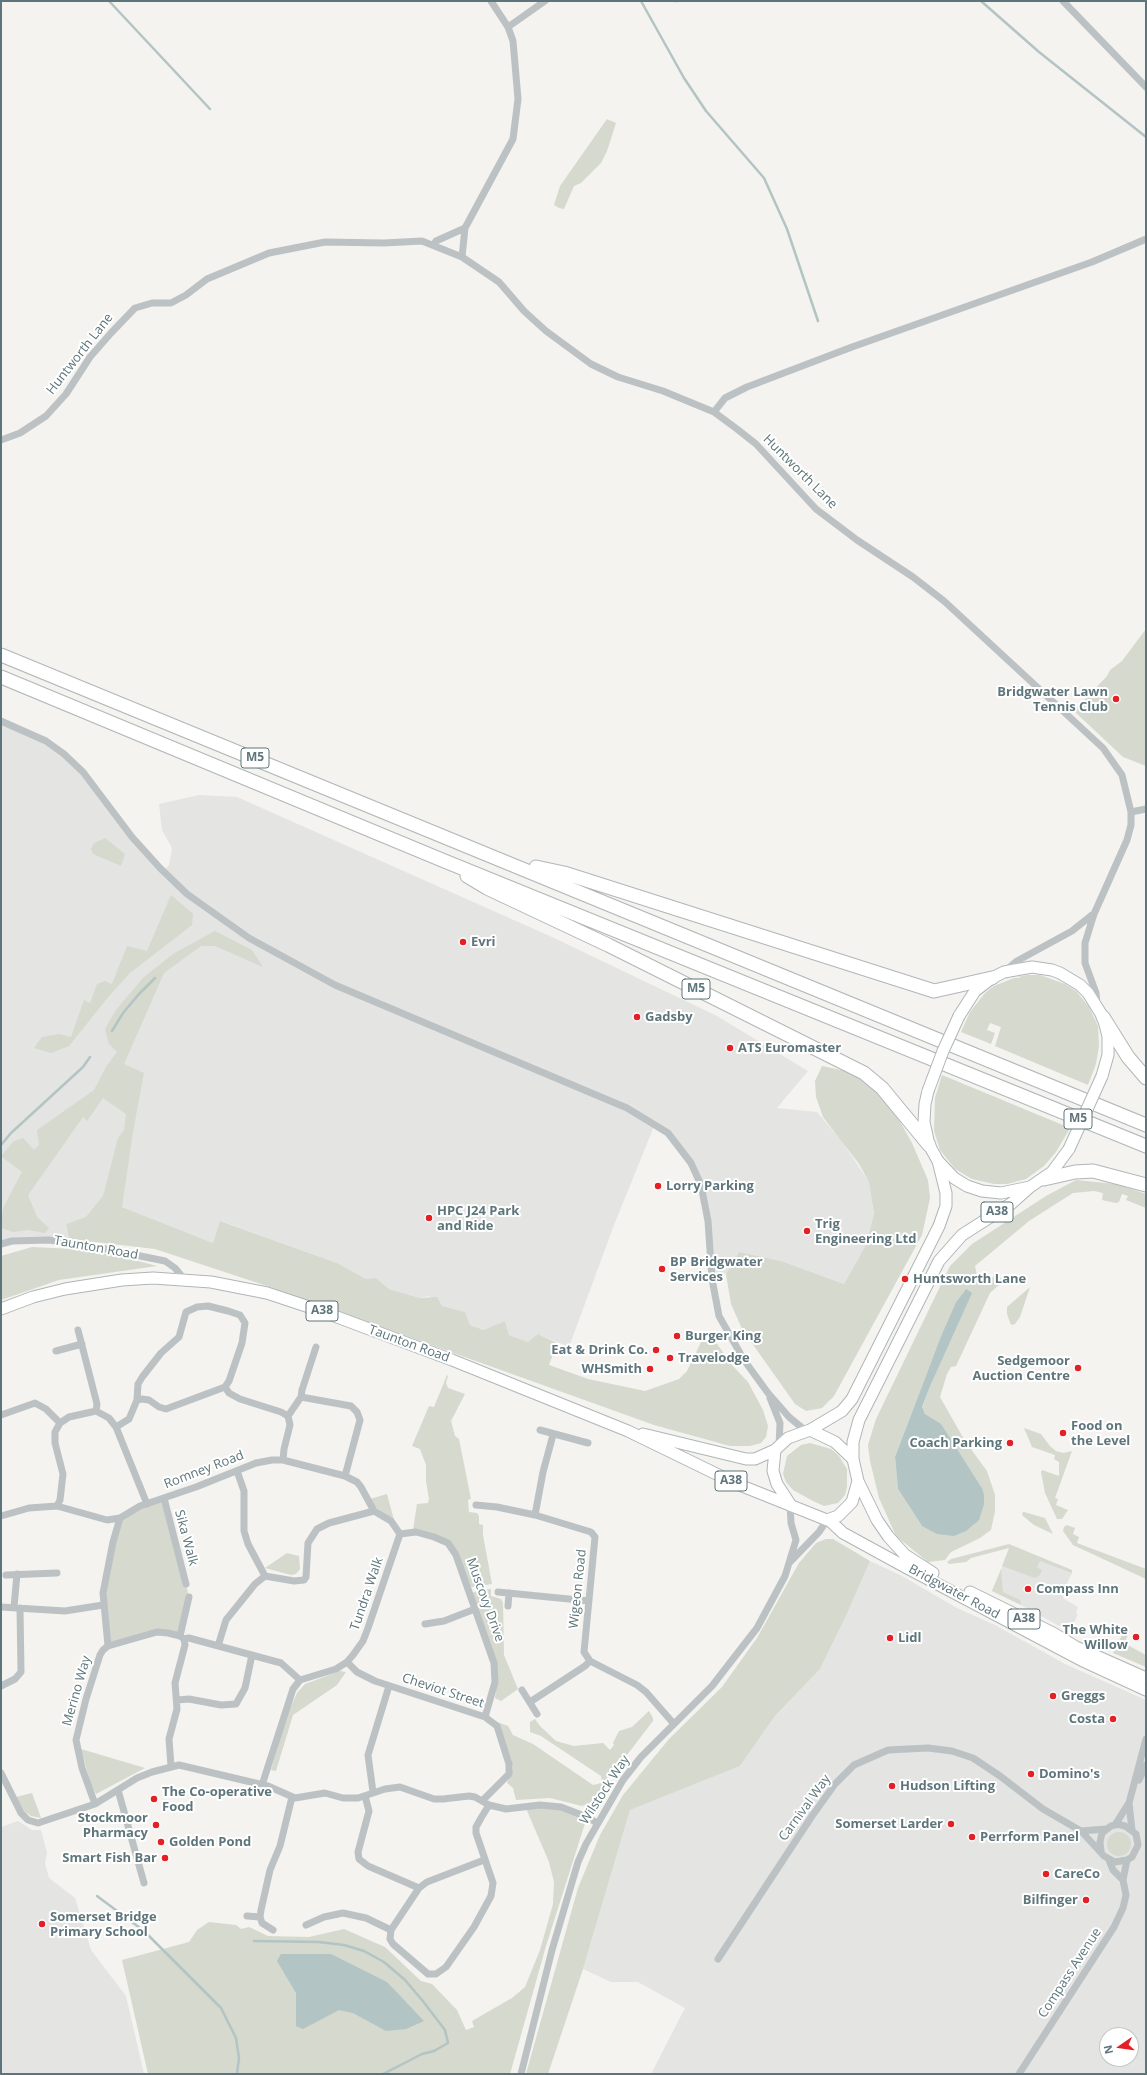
<!DOCTYPE html>
<html>
<head>
<meta charset="utf-8">
<style>
  body { margin:0 }
  #map { position:relative; width:1147px; height:2075px; overflow:hidden; background:#f4f3ef; font-family:"Open Sans",sans-serif }
  canvas { display:block }
  .frame { position:absolute; inset:0; border:2px solid #5e767b; pointer-events:none }
  .north { position:absolute; left:1099px; top:2027px; width:40px; height:40px; box-sizing:border-box; background:#fff; border:1px solid #bfc8ca; border-radius:50%; rotate:257deg; font-size:11px; font-weight:700; line-height:16px; text-align:center; color:#5e767b }
  .north::after { content:''; display:block; margin:auto; width:14px; height:18px; background:#e32025; clip-path:polygon(50% 0,100% 100%,50% 72%,0 100%) }
</style>
</head>
<body>
<div id="map">
<canvas width="1147" height="2075"></canvas>
<div class="frame"></div>
<div class="north">N</div>
</div>
<script>
const context = document.querySelector('canvas').getContext('2d');
context.lineJoin = 'round';
function fill(path, color) { context.fillStyle = color; context.fill(path, 'evenodd'); }
const poly = rows => new Path2D(rows.map(r => 'M' + r).join(''));
function trace(path, color, width, dash) { context.strokeStyle = color; context.lineWidth = width; context.lineCap = dash ? 'butt' : 'round'; context.setLineDash(dash || []); context.stroke(path); }
function write(font, color, halo, rows, align = 'center') {
  context.font = font + ' "Open Sans",sans-serif'; context.lineWidth = 4; context.setLineDash([]); context.textBaseline = 'middle'; context.strokeStyle = halo; context.fillStyle = color; for (const [text, x, y, turn = 0] of rows) {
    context.save(); context.translate(x, y); context.rotate((+turn || 0) * Math.PI / 180); context.textAlign = isNaN(turn) ? turn : align; if (halo) context.strokeText(text, 0, 0); context.fillText(text, 0, 0); context.restore();
  }
}
const built = poly([
  [1,721,64,754,164,871,169,865,172,848,162,830,159,804,199,795,237,797,552,937,717,1016,808,1071,777,1108,817,1112,841,1140,869,1182,874,1215,866,1245,844,1284,781,1261,739,1252,726,1274,712,1279,704,1202,691,1163,655,1124,614,1225,569,1347,538,1334,528,1342,509,1335,505,1321,485,1330,470,1325,465,1312,442,1306,429,1296,420,1298,389,1289,376,1278,366,1279,337,1263,221,1221,213,1243,122,1207,66,1224,69,1239,65,1242,1,1244],
  [1010,1548,1072,1573,1062,1594,1064,1599,1078,1607,1076,1613,1078,1614,1070,1632,1021,1605,992,1591],
  [870,1561,902,1576,957,1608,995,1625,1065,1664,1146,1700,1146,2074,652,2074,652,2072,685,2008,638,1982,611,1982,583,1969,630,1810,740,1766,775,1716,820,1669,847,1614],
  [1107,2035,1131,2035,1131,2059,1107,2059],
  [18,1821,32,1830,41,1830,47,1853,45,1863,49,1878,75,1898,91,1950,126,1996,144,2074,1,2073,1,1827]
]);
const green = poly([
  [607,119,616,123,607,151,601,163,581,183,574,186,564,209,559,208,554,205,560,186],
  [1146,629,1146,766,1123,757,1074,711,1107,676,1110,670,1122,661],
  [105,838,125,854,121,866,93,854,91,849,94,843],
  [171,895,193,914,192,925,130,973,109,996,69,1046,51,1053,34,1048,42,1037,59,1034,71,1037,84,1000,90,1003,97,984,105,981,112,984,127,946,147,951],
  [215,931,252,950,263,967,215,946,201,946,164,973,124,1064,144,1073,133,1132,122,1207,213,1243,220,1221,337,1263,366,1279,376,1278,389,1289,420,1298,437,1297,442,1306,465,1312,470,1325,484,1330,505,1321,509,1335,528,1342,538,1334,557,1343,549,1365,588,1379,645,1391,679,1379,687,1371,703,1338,709,1332,731,1364,748,1382,763,1410,768,1426,766,1437,761,1443,750,1446,730,1446,654,1425,267,1286,155,1249,69,1239,66,1224,86,1217,103,1196,118,1138,124,1130,126,1114,103,1098,87,1121,83,1117,28,1195,37,1217,49,1228,45,1233,27,1230,13,1232,1,1228,3,1208,22,1172,1,1156,14,1141,23,1138,34,1150,39,1145,37,1130,94,1090,106,1067,117,1052,109,1044,105,1029,116,1010,143,978,173,954],
  [1027,975,1040,975,1065,984,1076,991,1089,1007,1098,1026,1099,1046,1096,1064,1088,1085,995,1046,1001,1027,990,1023,987,1030,995,1033,991,1044,961,1032,970,1012,985,993,994,986,1014,978,1022,978,1017,977],
  [822,1066,850,1072,875,1086,889,1102,912,1143,928,1180,930,1198,922,1235,834,1396,822,1408,806,1411,795,1404,742,1329,731,1304,726,1274,739,1252,781,1261,844,1284,866,1245,874,1214,869,1182,859,1164,823,1117,816,1097,815,1081],
  [942,1075,1070,1128,1056,1152,1044,1166,1026,1179,1007,1184,994,1184,972,1179,955,1169,940,1150,934,1131,935,1098],
  [1076,1180,1116,1184,1146,1194,1146,1208,1126,1200,1128,1196,1122,1194,1119,1202,1116,1203,1102,1200,1103,1193,1094,1191,1073,1193,1029,1221,975,1266,977,1276,983,1285,997,1274,1003,1281,990,1293,956,1366,951,1367,947,1374,940,1397,965,1441,987,1471,995,1495,995,1511,991,1530,980,1538,951,1552,945,1560,928,1562,896,1536,879,1498,870,1461,868,1445,876,1419,950,1266,972,1244,1046,1196],
  [966,1289,922,1408,925,1414,941,1425,982,1488,922,1526,898,1489,895,1457,941,1336,956,1302],
  [32,1247,74,1249,119,1256,157,1266,59,1280,1,1300,1,1256],
  [1030,1287,1020,1317,1015,1324,1011,1325,1007,1314,1007,1307],
  [447,1375,448,1376,446,1383,448,1388,465,1394,451,1421,455,1436,459,1439,471,1499,468,1500,469,1512,477,1513,479,1516,479,1524,483,1525,483,1535,492,1584,471,1587,454,1548,413,1530,417,1504,428,1503,429,1499,426,1481,426,1465,420,1449,412,1446,429,1406,434,1407],
  [1024,1428,1041,1434,1050,1446,1056,1451,1063,1453,1072,1451,1055,1498,1058,1499,1056,1505,1068,1510,1062,1519,1057,1519,1045,1493,1041,1472,1042,1470,1059,1476,1059,1462,1054,1459,1055,1455,1032,1447],
  [810,1443,831,1449,839,1456,847,1469,847,1487,845,1495,838,1503,824,1506,813,1501,793,1490,786,1482,783,1474,787,1456,801,1445],
  [387,1494,394,1520,372,1505,370,1499],
  [164,1498,189,1597,180,1636,168,1633,108,1646,103,1605,120,1518],
  [1024,1512,1045,1518,1053,1534,1034,1525,1023,1516,1022,1513],
  [1067,1525,1075,1528,1073,1534,1079,1537,1077,1543,1146,1569,1146,1579,1073,1545,1063,1531,1064,1527],
  [826,1539,833,1539,870,1561,847,1614,820,1669,775,1716,740,1766,630,1810,583,1969,548,2074,526,2074,578,1888,600,1835,623,1795,669,1739,722,1687,757,1638,799,1563,816,1543],
  [1009,1544,1072,1570,1072,1573,1040,1561,1037,1567,1042,1570,1040,1575,1035,1578,1002,1566,1009,1548,971,1558,966,1562,949,1564,947,1562,951,1559],
  [287,1553,299,1556,300,1569,296,1574,291,1575,265,1568],
  [1001,1569,1003,1592,1020,1600,1021,1605,992,1591],
  [483,1589,491,1589,491,1596,501,1599,503,1603,504,1655,518,1689,501,1701,495,1698,498,1673,472,1593],
  [1125,1629,1130,1631,1124,1643,1146,1655,1146,1667,1113,1653],
  [340,1671,346,1672,337,1685,293,1715,276,1771,271,1770,287,1715,297,1693,305,1684],
  [649,1711,653,1718,653,1721,590,1803,582,1806,550,1798,516,1800,513,1788,507,1783,513,1768,497,1722,508,1726,513,1735,533,1744,593,1785,598,1784,602,1782,601,1776,541,1736,530,1732,530,1722,535,1719,540,1726,556,1741,574,1746,603,1743,610,1750,614,1745,613,1743,619,1731,632,1727],
  [81,1749,145,1768,96,1794,91,1785],
  [32,1793,41,1818,31,1816,24,1811,16,1797],
  [540,1805,587,1817,546,1946,510,2074,148,2074,122,1960,189,1942,197,1930,209,1922,236,1925,241,1929,249,1927,268,1936,309,1937,344,1929,385,1947,421,1981,432,1984,457,2010,466,2030,474,2027,472,2021,512,1998,525,1987,540,1950,553,1904,554,1882,549,1862,525,1806],
  '1107 1844a12 12 0 1 1 24 0a12 12 0 1 1-24 0Z'
]);
const water = poly([
  [966,1289,972,1293,931,1384,922,1407,925,1414,941,1424,982,1488,984,1495,984,1504,979,1520,966,1531,954,1536,937,1534,922,1526,898,1489,895,1457,941,1336,956,1302],
  [281,1954,331,1954,387,1982,424,2021,406,2029,386,2031,353,2013,339,2010,303,2029,296,2026,296,1993,277,1961]
]);
const stream = poly([
  [109,1,210,109],
  [641,1,684,78,706,111,764,178,787,229,818,321],
  [675,1,678,1],
  [981,1,1039,52,1146,137],
  [112,1031,123,1013,139,994,155,978],
  [1,1145,11,1133,83,1067,90,1057],
  [97,1896,144,1931,221,2008,236,2038,239,2058,237,2074],
  [254,1941,319,1942,344,1945,364,1951,384,1962,405,1980,422,2000,445,2030,448,2043,434,2051,422,2054,383,2074]
]);
const minor = poly([
  [1063,1,1146,87],
  [508,27,545,1],
  [434,244,436,241,465,228,513,139,518,99,513,41,508,27,491,1],
  [462,257,465,228],
  [714,412,725,398,747,387,852,347,1092,262,1146,239],
  [1,440,20,433,46,416,66,394,90,357,111,333,135,308,152,303,171,303,186,295,207,279,269,253,325,242,384,243,422,241,462,257,499,282,524,311,546,331,591,364,618,377,663,391,714,412,737,429,756,444,816,509,857,540,913,577,944,601,1103,748,1122,775,1131,812,1131,825,1127,840,1094,914,1085,943,1085,963,1096,993,1097,1004],
  [1,721,46,741,64,754,83,772,132,837,160,868,187,894,249,938,335,985,627,1108,668,1133,691,1163,701,1185,708,1221,712,1279,719,1316,744,1360,768,1393,789,1417,806,1431],
  [1131,812,1146,809],
  [1005,971,1017,961,1072,931,1092,915],
  [1,1244,12,1241,49,1240,106,1249,165,1261,175,1268,184,1279],
  [78,1330,97,1404,96,1411],
  [56,1351,82,1344],
  [301,1397,302,1390,316,1347],
  [770,1398,780,1423,779,1446],
  [137,1400,138,1384,143,1376,161,1353,179,1337,186,1312,197,1307,208,1306,228,1311,240,1315,245,1323,242,1343,229,1381,225,1387],
  [1,1415,35,1403,46,1409,60,1423],
  [288,1416,301,1397,351,1406,357,1412,360,1420,345,1476],
  [116,1427,129,1419,137,1400,142,1399,149,1400,159,1407,166,1409,225,1387,229,1393,240,1399,281,1412,288,1416,290,1425,284,1449,283,1460],
  [540,1430,588,1443],
  [237,1471,244,1491,244,1531,248,1544,265,1576],
  [164,1498,186,1584],
  [476,1505,497,1507,535,1515,591,1532,595,1537,584,1652,590,1661,637,1685,646,1692,674,1724],
  [57,1506,60,1500,63,1474,55,1443,55,1432,60,1423,69,1417,96,1411,109,1418,116,1427,147,1504],
  [535,1515,543,1472,553,1435],
  [1,1516,29,1508,57,1506,107,1520,120,1518],
  [400,1534,416,1532,434,1537,448,1543,456,1555,494,1663,495,1682,485,1717],
  [790,1562,819,1532,827,1520],
  [6,1575,57,1573],
  [498,1592,589,1601],
  [508,1606,509,1593],
  [1,1607,65,1611,103,1605],
  [14,1607,17,1574],
  [425,1624,444,1621,475,1609],
  [180,1636,189,1597],
  [108,1646,103,1593,113,1542,120,1518,140,1506,196,1487,256,1463,272,1460,283,1460,345,1476,357,1482,361,1487,374,1511,391,1521,400,1534],
  [218,1646,226,1620,255,1584,265,1576,294,1581,304,1580,306,1577,308,1543,317,1529,329,1523,374,1511],
  [347,1662,357,1672,375,1681,485,1717,497,1726,509,1764,509,1774,483,1800],
  [1,1686,15,1679,21,1672,20,1608],
  [522,1690,537,1714],
  [177,1700,189,1699,221,1705,236,1704,245,1688,252,1655],
  [530,1702,585,1666,590,1661],
  [171,1766,169,1739,177,1709,175,1683,185,1645,184,1639],
  [1,1773,21,1813,28,1820,38,1823,95,1804,137,1778,152,1772,179,1765,268,1786,295,1798,325,1793,343,1798,358,1798,385,1789,400,1787,434,1799,443,1799,469,1796,475,1797,489,1805,506,1809,540,1805,561,1807,587,1817,597,1823],
  [1139,1780,1146,1765],
  [262,1785,293,1689,300,1680,336,1669,347,1662,353,1655,363,1641,368,1628,400,1534],
  [118,1790,144,1883],
  [373,1792,368,1755,389,1686],
  [365,1796,369,1811,358,1852,359,1859,368,1866,419,1888],
  [1129,1803,1132,1830],
  [95,1804,82,1768,76,1740,86,1699,100,1655,103,1650,108,1646,157,1632,168,1633,180,1636,184,1639,189,1638,281,1663,300,1680],
  [1115,1825,1129,1803,1146,1739],
  [1081,1831,1106,1829],
  [484,1860,427,1882,419,1888,391,1930,390,1939,393,1944,428,1974,436,1974,446,1967,474,1927,491,1896,493,1883,476,1833,476,1827,481,1818,489,1805],
  [1109,1860,1113,1870,1123,1880],
  [247,1916,260,1917],
  [306,1925,324,1917,343,1913,366,1918,391,1930],
  [273,1930,262,1923,260,1917,261,1910,270,1870,280,1846,292,1797],
  [718,1959,812,1816,835,1784,854,1765,888,1750,928,1748,952,1751,973,1758,1000,1776,1043,1809,1081,1831,1104,1856,1115,1862,1127,1860,1132,1857,1138,1845,1136,1834,1125,1826,1117,1824,1111,1826,1102,1833,1100,1842,1101,1851],
  [521,2074,552,1950,578,1862,586,1844,623,1780,641,1757,712,1686,757,1628,785,1576,796,1540,791,1523,790,1504],
  [1019,2074,1114,1927,1123,1908,1126,1895,1123,1880,1127,1860]
]);
const primary = poly([
  [959,1016,975,991,992,978,1004,972,1032,967,1052,970,1060,973,1080,985,1088,993,1103,1017,1108,1036,1108,1055,1102,1076],
  [928,1091,925,1104,924,1122,929,1145,938,1161,954,1178,967,1186,982,1191,1001,1193,1030,1187,1052,1172,1069,1149],
  [1,1309,33,1297,65,1289,122,1280,153,1278,211,1282,267,1293,321,1311,452,1360,628,1431,737,1484,827,1520,838,1516,852,1502,858,1481,853,1459,835,1442,810,1430,788,1438,775,1450,773,1471,777,1484,790,1504],
  [810,1430,842,1411,852,1399,939,1226,946,1206,946,1193,938,1161],
  [643,1434,746,1459,755,1459,775,1450],
  [853,1459,853,1442,859,1420,939,1261,962,1235,1012,1203,1030,1187],
  [858,1481,877,1520,888,1536,905,1555,933,1573],
  [829,1520,843,1533,907,1568,1081,1660,1146,1690],
  [970,1592,1053,1633,1076,1647,1146,1678]
]);
const motorway = poly([
  [1,655,1146,1125],
  [1,677,442,860,1146,1146],
  [536,867,564,873,934,991,992,978],
  [467,876,487,888,608,945,864,1073,882,1088,929,1145],
  [1103,1017,1128,1057,1146,1078],
  [1044,1179,1075,1172,1093,1171,1146,1185]
]);
const primaryBridge = poly([
  [928,1091,943,1051,959,1016],
  [1069,1149,1102,1076]
]);
const markers = [
  [1116,699,4,"#e32025"],
  [463,942,4,"#e32025"],
  [637,1017,4,"#e32025"],
  [730,1048,4,"#e32025"],
  [658,1186,4,"#e32025"],
  [429,1218,4,"#e32025"],
  [807,1231,4,"#e32025"],
  [662,1269,4,"#e32025"],
  [905,1279,4,"#e32025"],
  [677,1336,4,"#e32025"],
  [656,1350,4,"#e32025"],
  [670,1358,4,"#e32025"],
  [1078,1368,4,"#e32025"],
  [650,1369,4,"#e32025"],
  [1063,1433,4,"#e32025"],
  [1010,1443,4,"#e32025"],
  [1028,1589,4,"#e32025"],
  [1136,1637,4,"#e32025"],
  [890,1638,4,"#e32025"],
  [1053,1696,4,"#e32025"],
  [1113,1719,4,"#e32025"],
  [1031,1774,4,"#e32025"],
  [892,1786,4,"#e32025"],
  [154,1799,4,"#e32025"],
  [951,1824,4,"#e32025"],
  [156,1825,4,"#e32025"],
  [972,1837,4,"#e32025"],
  [161,1842,4,"#e32025"],
  [165,1858,4,"#e32025"],
  [1046,1874,4,"#e32025"],
  [1086,1900,4,"#e32025"],
  [42,1924,4,"#e32025"]
];
const shields = [
  [255,758,28],
  [696,989,28],
  [1078,1119,28],
  [997,1212,32],
  [322,1311,32],
  [731,1481,32],
  [1024,1619,32]
];
const shieldNames = [
  ["M5",255,758],
  ["M5",696,989],
  ["M5",1078,1119],
  ["A38",997,1212],
  ["A38",322,1311],
  ["A38",731,1481],
  ["A38",1024,1619]
];
const streetNames = [
  ["Huntworth Lane",80,354,-52],
  ["Huntworth Lane",800,472,45],
  ["Taunton Road",96,1248,10],
  ["Taunton Road",409,1344,20],
  ["Romney Road",204,1470,-21],
  ["Sika Walk",186,1538,75],
  ["Wigeon Road",578,1589,-84],
  ["Bridgwater Road",954,1592,28],
  ["Tundra Walk",367,1594,-71],
  ["Muscovy Drive",485,1600,70],
  ["Merino Way",77,1691,-74],
  ["Cheviot Street",443,1691,18],
  ["Wilstock Way",605,1790,-57],
  ["Carnival Way",805,1808,-54],
  ["Compass Avenue",1070,1973,-57]
];
const poiNames = [
  ["Bridgwater Lawn",1108,692,"right"],
  ["Tennis Club",1108,707,"right"],
  ["Evri",471,942],
  ["Gadsby",645,1017],
  ["ATS Euromaster",738,1048],
  ["Lorry Parking",666,1186],
  ["HPC J24 Park",437,1211],
  ["and Ride",437,1226],
  ["Trig",815,1224],
  ["Engineering Ltd",815,1239],
  ["BP Bridgwater",670,1262],
  ["Services",670,1277],
  ["Huntsworth Lane",913,1279],
  ["Burger King",685,1336],
  ["Eat & Drink Co.",648,1350,"right"],
  ["Travelodge",678,1358],
  ["Sedgemoor",1070,1361,"right"],
  ["Auction Centre",1070,1376,"right"],
  ["WHSmith",642,1369,"right"],
  ["Food on",1071,1426],
  ["the Level",1071,1441],
  ["Coach Parking",1002,1443,"right"],
  ["Compass Inn",1036,1589],
  ["The White",1128,1630,"right"],
  ["Willow",1128,1645,"right"],
  ["Lidl",898,1638],
  ["Greggs",1061,1696],
  ["Costa",1105,1719,"right"],
  ["Domino's",1039,1774],
  ["Hudson Lifting",900,1786],
  ["The Co-operative",162,1792],
  ["Food",162,1807],
  ["Stockmoor",148,1818,"right"],
  ["Pharmacy",148,1833,"right"],
  ["Somerset Larder",943,1824,"right"],
  ["Perrform Panel",980,1837],
  ["Golden Pond",169,1842],
  ["Smart Fish Bar",157,1858,"right"],
  ["CareCo",1054,1874],
  ["Bilfinger",1078,1900,"right"],
  ["Somerset Bridge",50,1917],
  ["Primary School",50,1932]
];
fill(built, '#e4e4e3');
fill(green, '#d5d9ce');
fill(water, '#b3c4c4');
trace(stream, '#b3c4c4', 2.5);
trace(primary, '#afb6b8', 13);
trace(motorway, '#b1b6b8', 15);
trace(minor, '#bcc2c4', 7);
trace(primary, '#fff', 11);
trace(motorway, '#fff', 13);
trace(primaryBridge, '#afb6b8', 13, []);
trace(primaryBridge, '#fff', 11);
for (const [x, y, r, color] of markers) { const dot = new Path2D(); dot.arc(x, y, r, 0, 2 * Math.PI); context.fillStyle = color; context.fill(dot); trace(dot, '#fff', 1.5); }
for (const [x, y, w] of shields) { const box = new Path2D(); box.roundRect(x - w / 2, y - 10, w, 20, 3); context.fillStyle = '#fff'; context.fill(box); trace(box, '#5e767b', 1); }
write('bold 12px', '#5e767b', null, shieldNames);
write('13px', '#5e767b', '#fff', streetNames);
write('bold 13px', '#5e767b', '#fff', poiNames, 'left');
</script>
</body>
</html>
